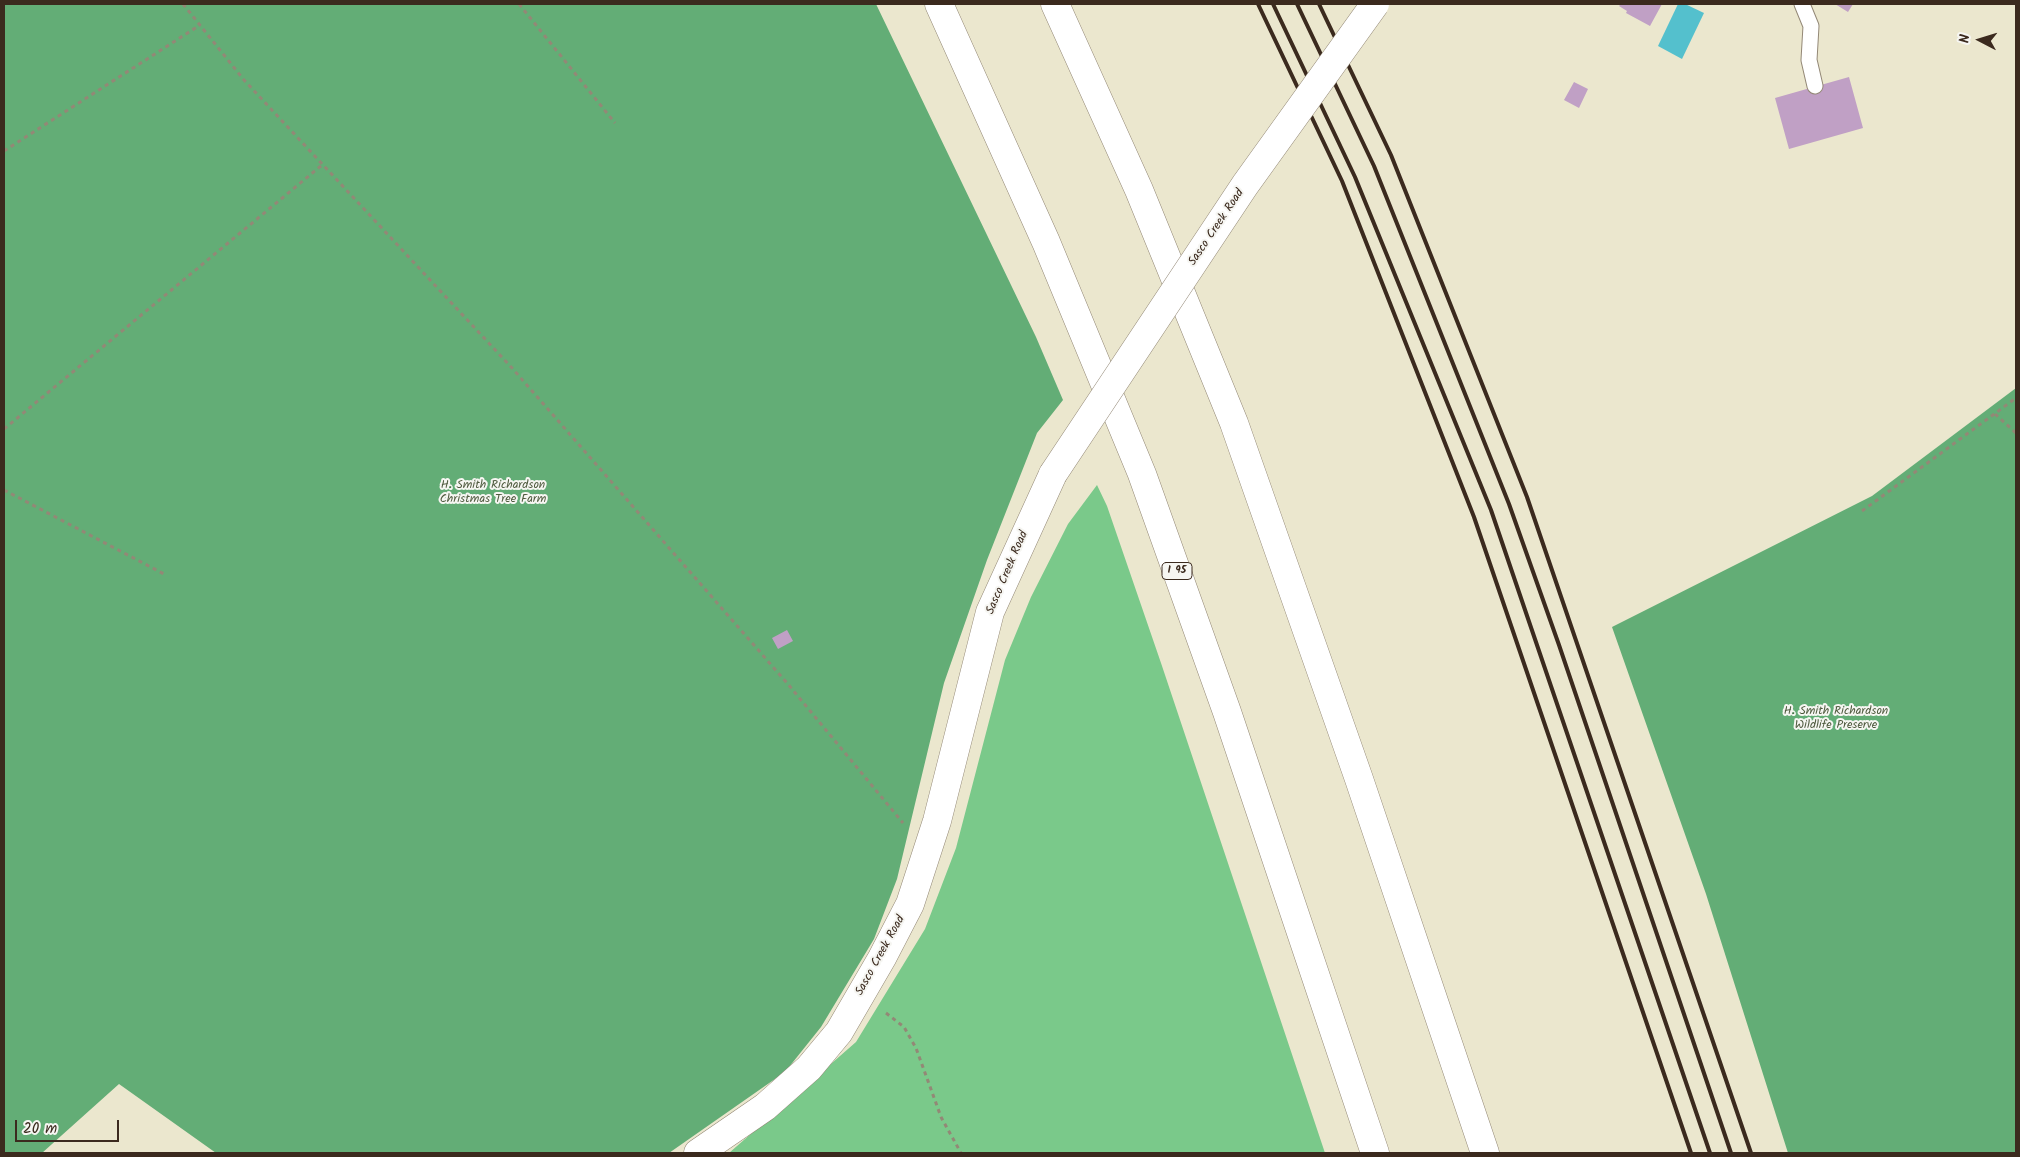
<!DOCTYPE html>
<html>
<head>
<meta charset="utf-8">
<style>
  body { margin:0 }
  #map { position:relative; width:2020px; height:1157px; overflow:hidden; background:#ebe7ce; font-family:Kalam,sans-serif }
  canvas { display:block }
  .frame { position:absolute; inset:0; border:5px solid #3b2a1e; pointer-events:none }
  .north { position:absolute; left:1955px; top:15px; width:50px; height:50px; -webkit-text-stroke:4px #f6f6f2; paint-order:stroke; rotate:275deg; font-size:14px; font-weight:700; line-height:20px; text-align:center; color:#3b2a1e }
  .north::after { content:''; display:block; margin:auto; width:18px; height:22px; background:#3b2a1e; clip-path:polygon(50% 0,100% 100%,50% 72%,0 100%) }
  .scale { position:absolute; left:15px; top:1120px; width:104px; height:22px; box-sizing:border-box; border:2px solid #3b2a1e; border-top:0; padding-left:6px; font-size:15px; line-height:18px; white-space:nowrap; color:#3b2a1e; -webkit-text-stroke:4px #f6f6f2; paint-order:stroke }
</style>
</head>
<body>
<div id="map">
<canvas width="2020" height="1157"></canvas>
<div class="frame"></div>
<div class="north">N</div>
<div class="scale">20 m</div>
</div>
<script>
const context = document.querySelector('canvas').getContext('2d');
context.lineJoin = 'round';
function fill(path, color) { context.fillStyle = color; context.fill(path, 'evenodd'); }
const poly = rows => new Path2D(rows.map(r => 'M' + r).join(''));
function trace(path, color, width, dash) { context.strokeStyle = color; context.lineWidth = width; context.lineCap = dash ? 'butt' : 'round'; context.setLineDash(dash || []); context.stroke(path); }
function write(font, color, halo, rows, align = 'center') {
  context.font = font + ' Kalam,sans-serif'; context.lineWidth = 4; context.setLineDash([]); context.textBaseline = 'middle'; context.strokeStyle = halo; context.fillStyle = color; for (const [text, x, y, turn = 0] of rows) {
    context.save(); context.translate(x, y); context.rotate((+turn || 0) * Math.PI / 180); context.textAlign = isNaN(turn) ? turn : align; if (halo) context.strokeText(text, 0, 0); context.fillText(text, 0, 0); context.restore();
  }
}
const green = poly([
  [1097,485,1107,506,1161,663,1325,1153,729,1153,856,1042,925,929,956,848,1005,660,1031,597,1068,524]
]);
const forest = poly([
  [4,4,876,4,1036,337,1063,400,1037,433,987,560,944,683,897,879,874,939,821,1027,785,1072,669,1153,216,1153,119,1084,42,1153,4,1153],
  [2016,388,2016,1153,1788,1153,1706,894,1612,627,1872,496]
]);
const water = poly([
  [1678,4,1685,4,1704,13,1682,59,1658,46]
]);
const building = poly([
  [1621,4,1662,4,1650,26,1626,13,1627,11,1619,6],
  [1835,4,1853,4,1848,12],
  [1849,77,1863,128,1789,149,1775,98],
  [1574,82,1588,89,1579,108,1564,100],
  [787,630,793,641,778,649,772,638]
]);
const path = poly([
  [183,4,244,80,512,368,787,683,903,823],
  [519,4,615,123],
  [4,151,200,25],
  [1995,414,2016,433],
  [4,429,322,165],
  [4,490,164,574],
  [1862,511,2016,398],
  [886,1013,904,1027,916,1048,941,1117,961,1153]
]);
const lane = poly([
  [1802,4,1811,26,1809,60,1815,86]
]);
const street = poly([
  [698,1153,765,1107,809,1068,839,1032,882,958,910,904,937,821,990,612,1053,474]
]);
const highway = poly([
  [939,4,1046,242,1142,474,1227,712,1375,1153],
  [1055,4,1139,190,1234,423,1359,779,1485,1153]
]);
const rail = poly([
  [1258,4,1342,181,1474,517,1691,1153],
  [1273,4,1355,177,1491,510,1710,1153],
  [1297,4,1374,166,1509,504,1559,645,1731,1153],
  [1319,4,1391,155,1527,497,1751,1153]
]);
const streetBridge = poly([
  [1053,474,1245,185,1375,4]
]);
const shields = [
  [1177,571,30]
];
const shieldNames = [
  ["I 95",1177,571]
];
const streetNames = [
  ["Sasco Creek Road",1217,228,-56],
  ["Sasco Creek Road",1008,573,-67],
  ["Sasco Creek Road",881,956,-61]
];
const parkNames = [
  ["H. Smith Richardson",493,486],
  ["Christmas Tree Farm",493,500],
  ["H. Smith Richardson",1836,712],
  ["Wildlife Preserve",1836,726]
];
fill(green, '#7ac98a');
fill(forest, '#63ad76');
fill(water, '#54c0cd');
fill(building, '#c0a0c5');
trace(lane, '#938876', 17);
trace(street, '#938876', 29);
trace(highway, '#938876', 29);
trace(path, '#938876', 3, [4, 4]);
trace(lane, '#fff', 15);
trace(street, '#fff', 28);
trace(highway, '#fff', 28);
trace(rail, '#3b2a1e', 4);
trace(streetBridge, '#938876', 29, []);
trace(streetBridge, '#fff', 28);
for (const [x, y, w] of shields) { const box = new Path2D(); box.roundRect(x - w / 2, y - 8.5, w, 17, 4); context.fillStyle = '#f6f6f2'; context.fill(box); trace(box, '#3b2a1e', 1); }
write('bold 11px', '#3b2a1e', null, shieldNames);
write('12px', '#3b2a1e', '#f6f6f2', streetNames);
write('12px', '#4e5a3e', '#f6f6f2', parkNames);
</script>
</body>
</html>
